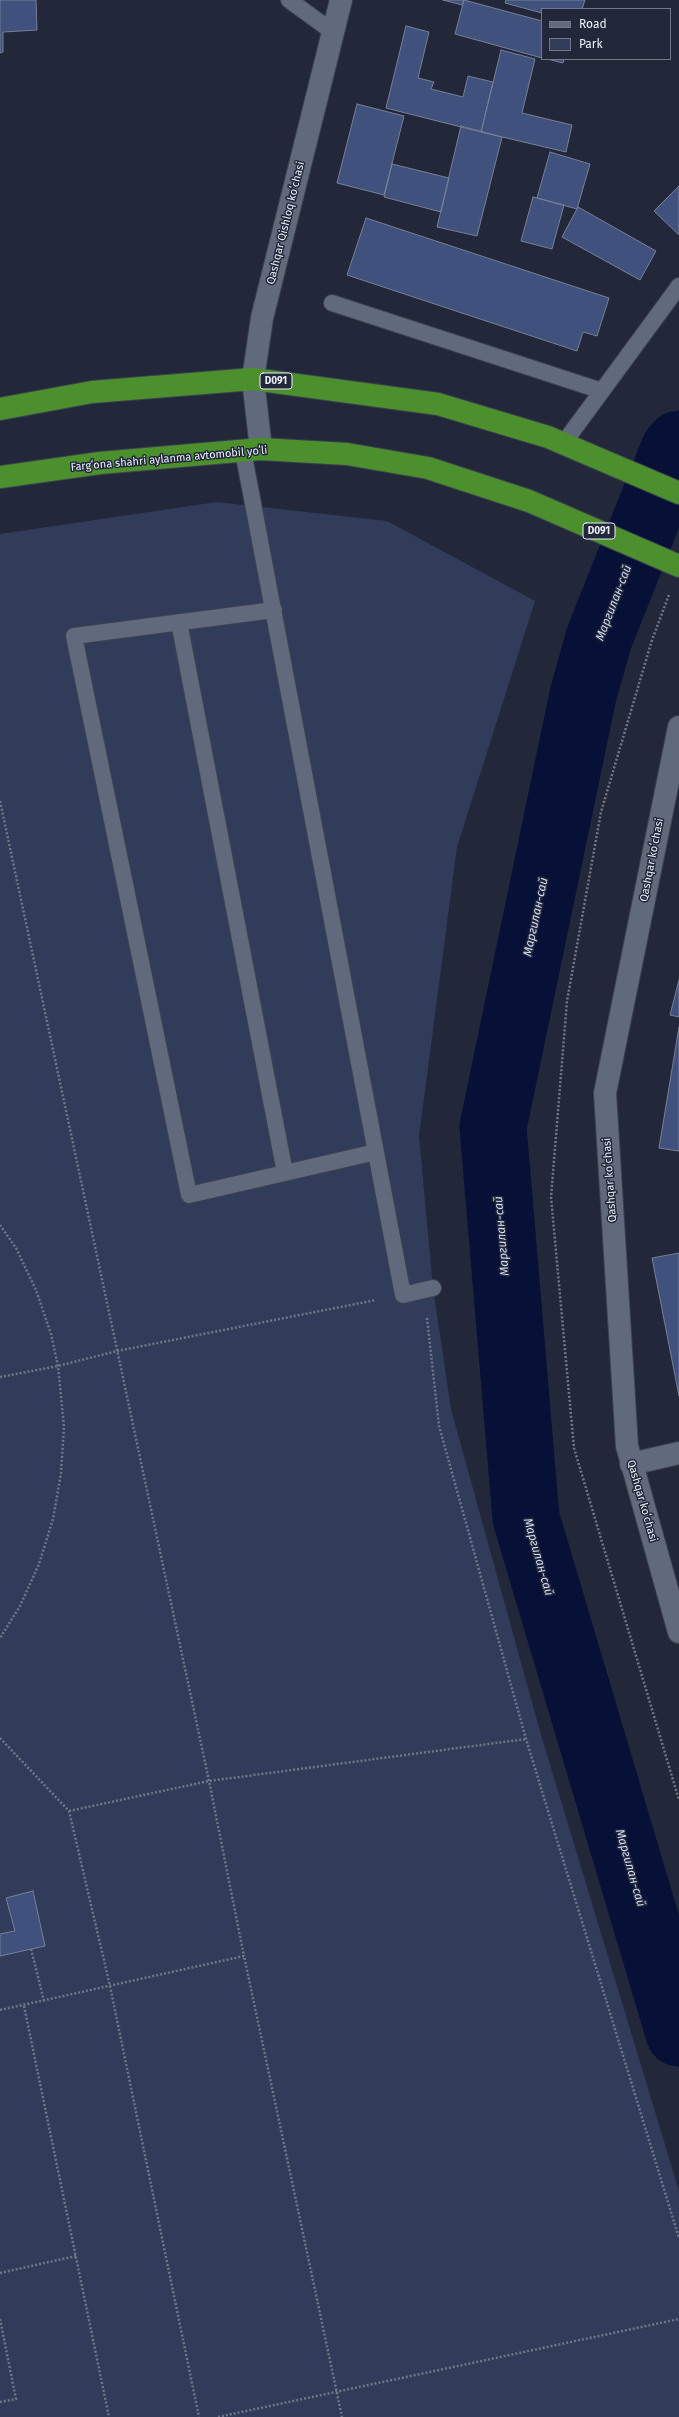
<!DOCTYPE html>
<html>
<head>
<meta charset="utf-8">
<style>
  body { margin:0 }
  #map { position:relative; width:679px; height:2417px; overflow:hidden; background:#222839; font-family:"Fira Sans",sans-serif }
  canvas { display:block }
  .legend { position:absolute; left:541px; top:8px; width:130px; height:52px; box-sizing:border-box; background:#222839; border:1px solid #727886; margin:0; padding:5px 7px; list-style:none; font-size:12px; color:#eaeffa }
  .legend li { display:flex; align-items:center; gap:8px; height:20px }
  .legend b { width:20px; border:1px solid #727886 }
</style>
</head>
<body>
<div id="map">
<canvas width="679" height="2417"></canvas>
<ul class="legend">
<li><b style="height:5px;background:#61697c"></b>Road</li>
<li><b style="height:11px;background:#313c5a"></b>Park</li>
</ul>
</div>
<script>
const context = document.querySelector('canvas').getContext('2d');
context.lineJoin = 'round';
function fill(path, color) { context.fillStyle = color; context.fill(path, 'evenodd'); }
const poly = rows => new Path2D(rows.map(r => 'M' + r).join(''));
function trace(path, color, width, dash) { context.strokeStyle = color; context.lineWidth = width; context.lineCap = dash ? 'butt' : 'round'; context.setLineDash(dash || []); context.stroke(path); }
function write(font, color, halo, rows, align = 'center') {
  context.font = font + ' "Fira Sans",sans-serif'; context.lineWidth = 3; context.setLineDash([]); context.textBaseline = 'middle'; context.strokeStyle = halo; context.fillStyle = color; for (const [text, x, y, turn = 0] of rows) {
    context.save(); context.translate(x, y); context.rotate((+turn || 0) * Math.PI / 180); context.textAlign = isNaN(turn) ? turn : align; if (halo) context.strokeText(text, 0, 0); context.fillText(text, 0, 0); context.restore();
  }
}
const green = poly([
  [217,502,387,521,535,601,457,847,419,1136,433,1288,451,1409,541,1735,679,2191,679,2417,0,2417,0,534]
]);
const river = poly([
  [679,444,674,450,599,638,583,695,493,1127,526,1518,679,2033]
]);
const building = poly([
  [0,0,36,0,37,30,3,32,3,52,0,53,0,0],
  [443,0,464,0,462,5,443,0],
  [464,0,542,21,542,58,455,34,464,0],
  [506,0,585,0,582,9,542,9,542,13,505,3,506,0],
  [406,26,429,32,418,78,434,82,431,89,463,97,468,76,493,82,481,132,386,108,406,26],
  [501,50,535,59,522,113,572,125,566,152,481,132,501,50],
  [547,59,564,59,563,63,547,59],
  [357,104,404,116,384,195,337,183,357,104],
  [461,126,502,137,477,236,437,227,461,126],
  [550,152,590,164,577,209,537,198,550,152],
  [392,164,449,178,441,212,384,197,392,164],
  [679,186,679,235,654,211,679,186],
  [533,197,564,205,552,249,521,241,533,197],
  [578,207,656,251,640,280,562,237,578,207],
  [366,218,609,298,597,336,583,332,577,351,347,275,366,218],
  [679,980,679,1017,670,1015,679,980],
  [679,1027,679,1151,659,1148,679,1027],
  [679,1253,679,1396,652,1258,679,1253],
  [33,1891,45,1946,0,1956,0,1934,15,1931,6,1898,33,1891]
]);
const path = poly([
  [669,595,652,640,601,812,567,1001,551,1197,574,1448,679,1800],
  [0,801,209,1781,244,1956],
  [0,1225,16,1248,36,1290,51,1334,58,1366,64,1427,61,1473,53,1519,39,1564,20,1606,0,1638],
  [427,1318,439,1426,526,1739,679,2238],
  [0,1377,58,1366,117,1351,376,1300],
  [0,1738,69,1811,110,1986,199,2417],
  [69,1811,209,1781,526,1739],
  [31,1949,44,2001],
  [24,2006,109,2417],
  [0,2010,244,1956,342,2417],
  [0,2273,76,2256],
  [0,2319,16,2399,0,2402],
  [218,2417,679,2319]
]);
const service = poly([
  [289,0,333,32],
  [332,303,602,391],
  [563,444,679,286],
  [243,451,403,1295,433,1288],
  [274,610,74,636,189,1195,376,1152],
  [179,622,285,1173]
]);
const minor = poly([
  [679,727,605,1093,627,1446,679,1632],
  [631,1464,679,1453]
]);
const secondary = poly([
  [261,449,253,379,262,318,341,0]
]);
const trunk = poly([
  [0,409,92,392,253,379,438,404,548,437,679,493],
  [0,477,100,463,261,449,347,454,428,468,529,501,679,566]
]);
const shields = [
  [276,381,32],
  [599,531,32]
];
const shieldNames = [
  ["D091",276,381],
  ["D091",599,531]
];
const streetNames = [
  ["Qashqar Qishloq koʻchasi",286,223,-76],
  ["Fargʻona shahri aylanma avtomobil yoʻli",169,459,-5],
  ["Qashqar koʻchasi",652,860,-79],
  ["Qashqar koʻchasi",610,1180,-94],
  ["Qashqar koʻchasi",642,1501,74]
];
const waterNames = [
  ["Маргилан-сай",614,603,-69],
  ["Маргилан-сай",536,917,-78],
  ["Маргилан-сай",502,1236,-95],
  ["Маргилан-сай",538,1557,74],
  ["Маргилан-сай",630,1868,74]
];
fill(green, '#313c5a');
trace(river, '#071037', 67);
fill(building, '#40517e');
trace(building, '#788094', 1);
trace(service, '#3c424f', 18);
trace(minor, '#3c424f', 24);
trace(secondary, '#3c424f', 24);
trace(trunk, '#3c424f', 24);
trace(path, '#717786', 2.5, [2, 2]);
trace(service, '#61697c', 16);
trace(minor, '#61697c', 22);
trace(secondary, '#61697c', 22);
trace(trunk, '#4c902e', 22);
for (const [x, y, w] of shields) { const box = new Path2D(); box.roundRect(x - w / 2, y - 8, w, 16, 3); context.fillStyle = '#222839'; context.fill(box); trace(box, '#eaeffa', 1); }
write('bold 10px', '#eaeffa', null, shieldNames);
write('11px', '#eaeffa', '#222839', streetNames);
write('italic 12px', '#d0dcf9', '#222839', waterNames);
</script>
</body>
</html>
